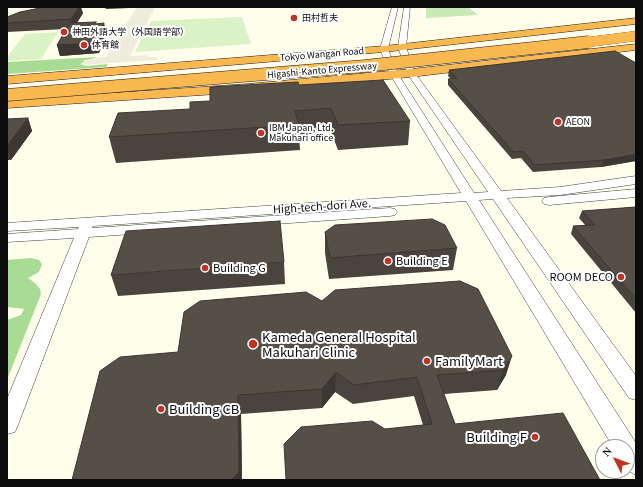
<!DOCTYPE html>
<html>
<head>
<meta charset="utf-8">
<style>
  body { margin:0 }
  #map { position:relative; width:643px; height:487px; overflow:hidden; background:#fffeeb; font-family:Georgia,serif }
  canvas { display:block }
  .frame { position:absolute; inset:0; border:8px solid #0c0c0c; pointer-events:none }
  .north { position:absolute; left:595px; top:439px; width:40px; height:40px; box-sizing:border-box; background:#fff; border:1px solid #9e9e9e; border-radius:50%; rotate:312deg; font-size:11px; font-weight:700; line-height:16px; text-align:center; color:#0c0c0c }
  .north::after { content:''; display:block; margin:auto; width:14px; height:18px; background:#c03221; clip-path:polygon(50% 0,100% 100%,50% 72%,0 100%) }
</style>
</head>
<body>
<div id="map">
<canvas width="643" height="487"></canvas>
<div class="frame"></div>
<div class="north">N</div>
</div>
<script>
const context = document.querySelector('canvas').getContext('2d');
context.lineJoin = 'round';
function fill(path, color) { context.fillStyle = color; context.fill(path, 'evenodd'); }
const poly = rows => new Path2D(rows.map(r => 'M' + r).join(''));
function trace(path, color, width, dash) { context.strokeStyle = color; context.lineWidth = width; context.lineCap = dash ? 'butt' : 'round'; context.setLineDash(dash || []); context.stroke(path); }
function write(font, color, halo, rows, align = 'center') {
  context.font = font + ' Georgia,"Noto Sans JP",serif'; context.lineWidth = 4; context.setLineDash([]); context.textBaseline = 'middle'; context.strokeStyle = halo; context.fillStyle = color; for (const [text, x, y, turn = 0] of rows) {
    context.save(); context.translate(x, y); context.rotate((+turn || 0) * Math.PI / 180); context.textAlign = isNaN(turn) ? turn : align; if (halo) context.strokeText(text, 0, 0); context.fillText(text, 0, 0); context.restore();
  }
}
const green = poly([
  [426,7,468,7,478,15,426,18]
]);
const forest = poly([
  [97,57,80,64,86,66,108,64,106,67,7,74,7,62],
  [31,258,39,260,42,264,39,272,28,278,35,283,40,289,41,294,7,380,7,320,21,315,24,309,7,307,7,260]
]);
const pitch = poly([
  [242,17,251,44,135,52,151,21],
  [58,32,41,59,7,61,7,57,25,34]
]);
const plaza = poly([
  [137,7,155,7,130,56,147,55,147,57,157,57,157,60,82,65,84,60,106,57]
]);
const minor = poly([
  [392,7,398,7,388,49,398,74,474,193,488,192,407,73,398,47,404,7,410,7,406,47,415,73,501,191,560,187,636,176,636,184,560,195,507,198,636,376,636,400,629,398,493,199,479,200,636,443,636,475,627,470,627,447,613,447,466,201,93,226,92,228,390,208,395,209,397,212,395,215,390,216,89,237,18,425,15,432,7,434,7,399,74,238,7,242,7,234,78,229,79,227,7,231,7,223,461,193,390,74,380,49,392,7],
  [636,189,636,197,549,205,544,204,542,201,544,198,549,197,636,189]
]);
const highway = poly([
  [636,18,636,24,384,52,7,84,7,76,384,46,636,18],
  [636,44,636,50,411,77,247,92,7,108,7,100,247,84,411,69,636,44]
]);
const highwayBridgeFar1 = poly([
  [581,43,636,36]
]);
const highwayBridge = poly([
  [7,95,365,66,589,42]
]);
const wall = poly([
  [83,13,77,23,97,24,107,33,99,53,60,56,57,45,66,29,7,32,7,17],
  [636,63,636,161,630,162,601,167,533,172,521,158,512,159,448,85,448,79,451,79,448,76,449,70],
  [299,85,410,121,408,145,338,150,331,132,299,135,300,150,116,163,109,137,190,109],
  [28,118,32,131,11,160,7,160,7,119],
  [636,207,636,313,571,234,573,226,585,225,579,218,582,211],
  [325,232,457,248,453,270,329,279,325,253],
  [284,262,285,284,118,296,111,275],
  [460,281,506,375,497,390,444,394,455,424,600,480,385,429,423,425,414,396,353,404,335,392,322,408,241,414,242,480,72,480,178,352,322,301]
]);
const shadedWall = poly([
  [79,7,81,7,83,13,73,29,71,19],
  [105,7,129,7,129,8,106,9],
  [104,23,107,33,99,53,60,56,57,45],
  [28,118,32,131,11,160,7,149,7,146],
  [636,154,636,161,630,162,601,167,604,160],
  [512,356,506,375,497,390,503,370],
  [336,372,335,392,322,408,322,389],
  [238,395,241,414,242,480,231,480]
]);
const building = poly([
  [45,7,79,7,71,19,7,23,7,17,20,12,45,7],
  [96,22,95,24,104,23,97,43,57,45,70,23,96,22],
  [615,51,636,63,636,154,632,155,604,160,535,165,523,151,514,152,448,79,457,78,449,70,615,51],
  [383,80,410,121,338,125,331,108,295,111,299,125,109,137,118,113,190,109,190,102,210,101,210,87,298,82,299,85,383,80],
  [28,118,7,146,7,119,28,118],
  [636,207,636,299,573,226,595,225,582,211,636,207],
  [432,219,445,225,457,248,330,258,325,232,335,225,432,219],
  [280,221,284,262,111,275,126,231,280,221],
  [460,281,478,289,512,356,503,370,437,375,455,424,563,413,600,480,286,480,284,444,301,427,372,421,385,429,432,424,417,377,354,385,336,372,322,389,238,395,239,472,231,480,72,480,100,371,120,357,178,352,184,312,200,301,306,292,322,301,335,290,460,281]
]);
const markers = [
  [294,18,4,"#c03221"],
  [64,32,4,"#c03221"],
  [84,45,4,"#c03221"],
  [558,122,4,"#c03221"],
  [261,133,4,"#c03221"],
  [388,261,4,"#c03221"],
  [205,268,4,"#c03221"],
  [621,277,4,"#c03221"],
  [253,344,5,"#c03221"],
  [427,361,4,"#c03221"],
  [161,409,4,"#c03221"],
  [535,437,4,"#c03221"]
];
const farPoinames = [
  ["田村哲夫",302,18],
  ["神田外語大学（外国語学部）",72,32],
  ["体育館",92,45],
  ["AEON",566,122],
  ["IBM Japan, Ltd.",269,128],
  ["Makuhari office",269,138]
];
const farStreetnames = [
  ["Tokyo Wangan Road",322,54,-5],
  ["Higashi-Kanto Expressway",322,70,-5]
];
const streetNames = [
  ["High-tech-dori Ave.",322,206,-4]
];
const poiNames = [
  ["Building E",396,261],
  ["Building G",213,268],
  ["ROOM DECO",613,277,"right"]
];
const nearPoinames = [
  ["Kameda General Hospital",262,337],
  ["Makuhari Clinic",262,352],
  ["FamilyMart",435,361],
  ["Building CB",169,409],
  ["Building F",527,437,"right"]
];
fill(green, '#c8eab4');
fill(forest, '#a8db93');
fill(pitch, '#dbf1c6');
fill(plaza, '#eeecdb');
trace(minor, '#3f3f3f', 1);
trace(highway, '#1d1d1d', 1);
fill(minor, '#fff');
fill(highway, '#f9b850');
trace(highwayBridgeFar1, '#1d1d1d', 10, []);
trace(highwayBridge, '#1d1d1d', 13, []);
trace(highwayBridgeFar1, '#f9b850', 10);
trace(highwayBridge, '#f9b850', 12);
fill(wall, '#49443e');
fill(shadedWall, '#3c3732');
fill(building, '#554f48');
trace(building, '#3c3732', 1);
for (const [x, y, r, color] of markers) { const dot = new Path2D(); dot.arc(x, y, r, 0, 2 * Math.PI); context.fillStyle = color; context.fill(dot); trace(dot, '#fff', 1.5); }
write('9px', '#0c0c0c', '#fff', farPoinames, 'left');
write('9px', '#0c0c0c', '#fff', farStreetnames);
write('11px', '#0c0c0c', '#fff', streetNames);
write('11px', '#0c0c0c', '#fff', poiNames, 'left');
write('13px', '#0c0c0c', '#fff', nearPoinames, 'left');
</script>
</body>
</html>
